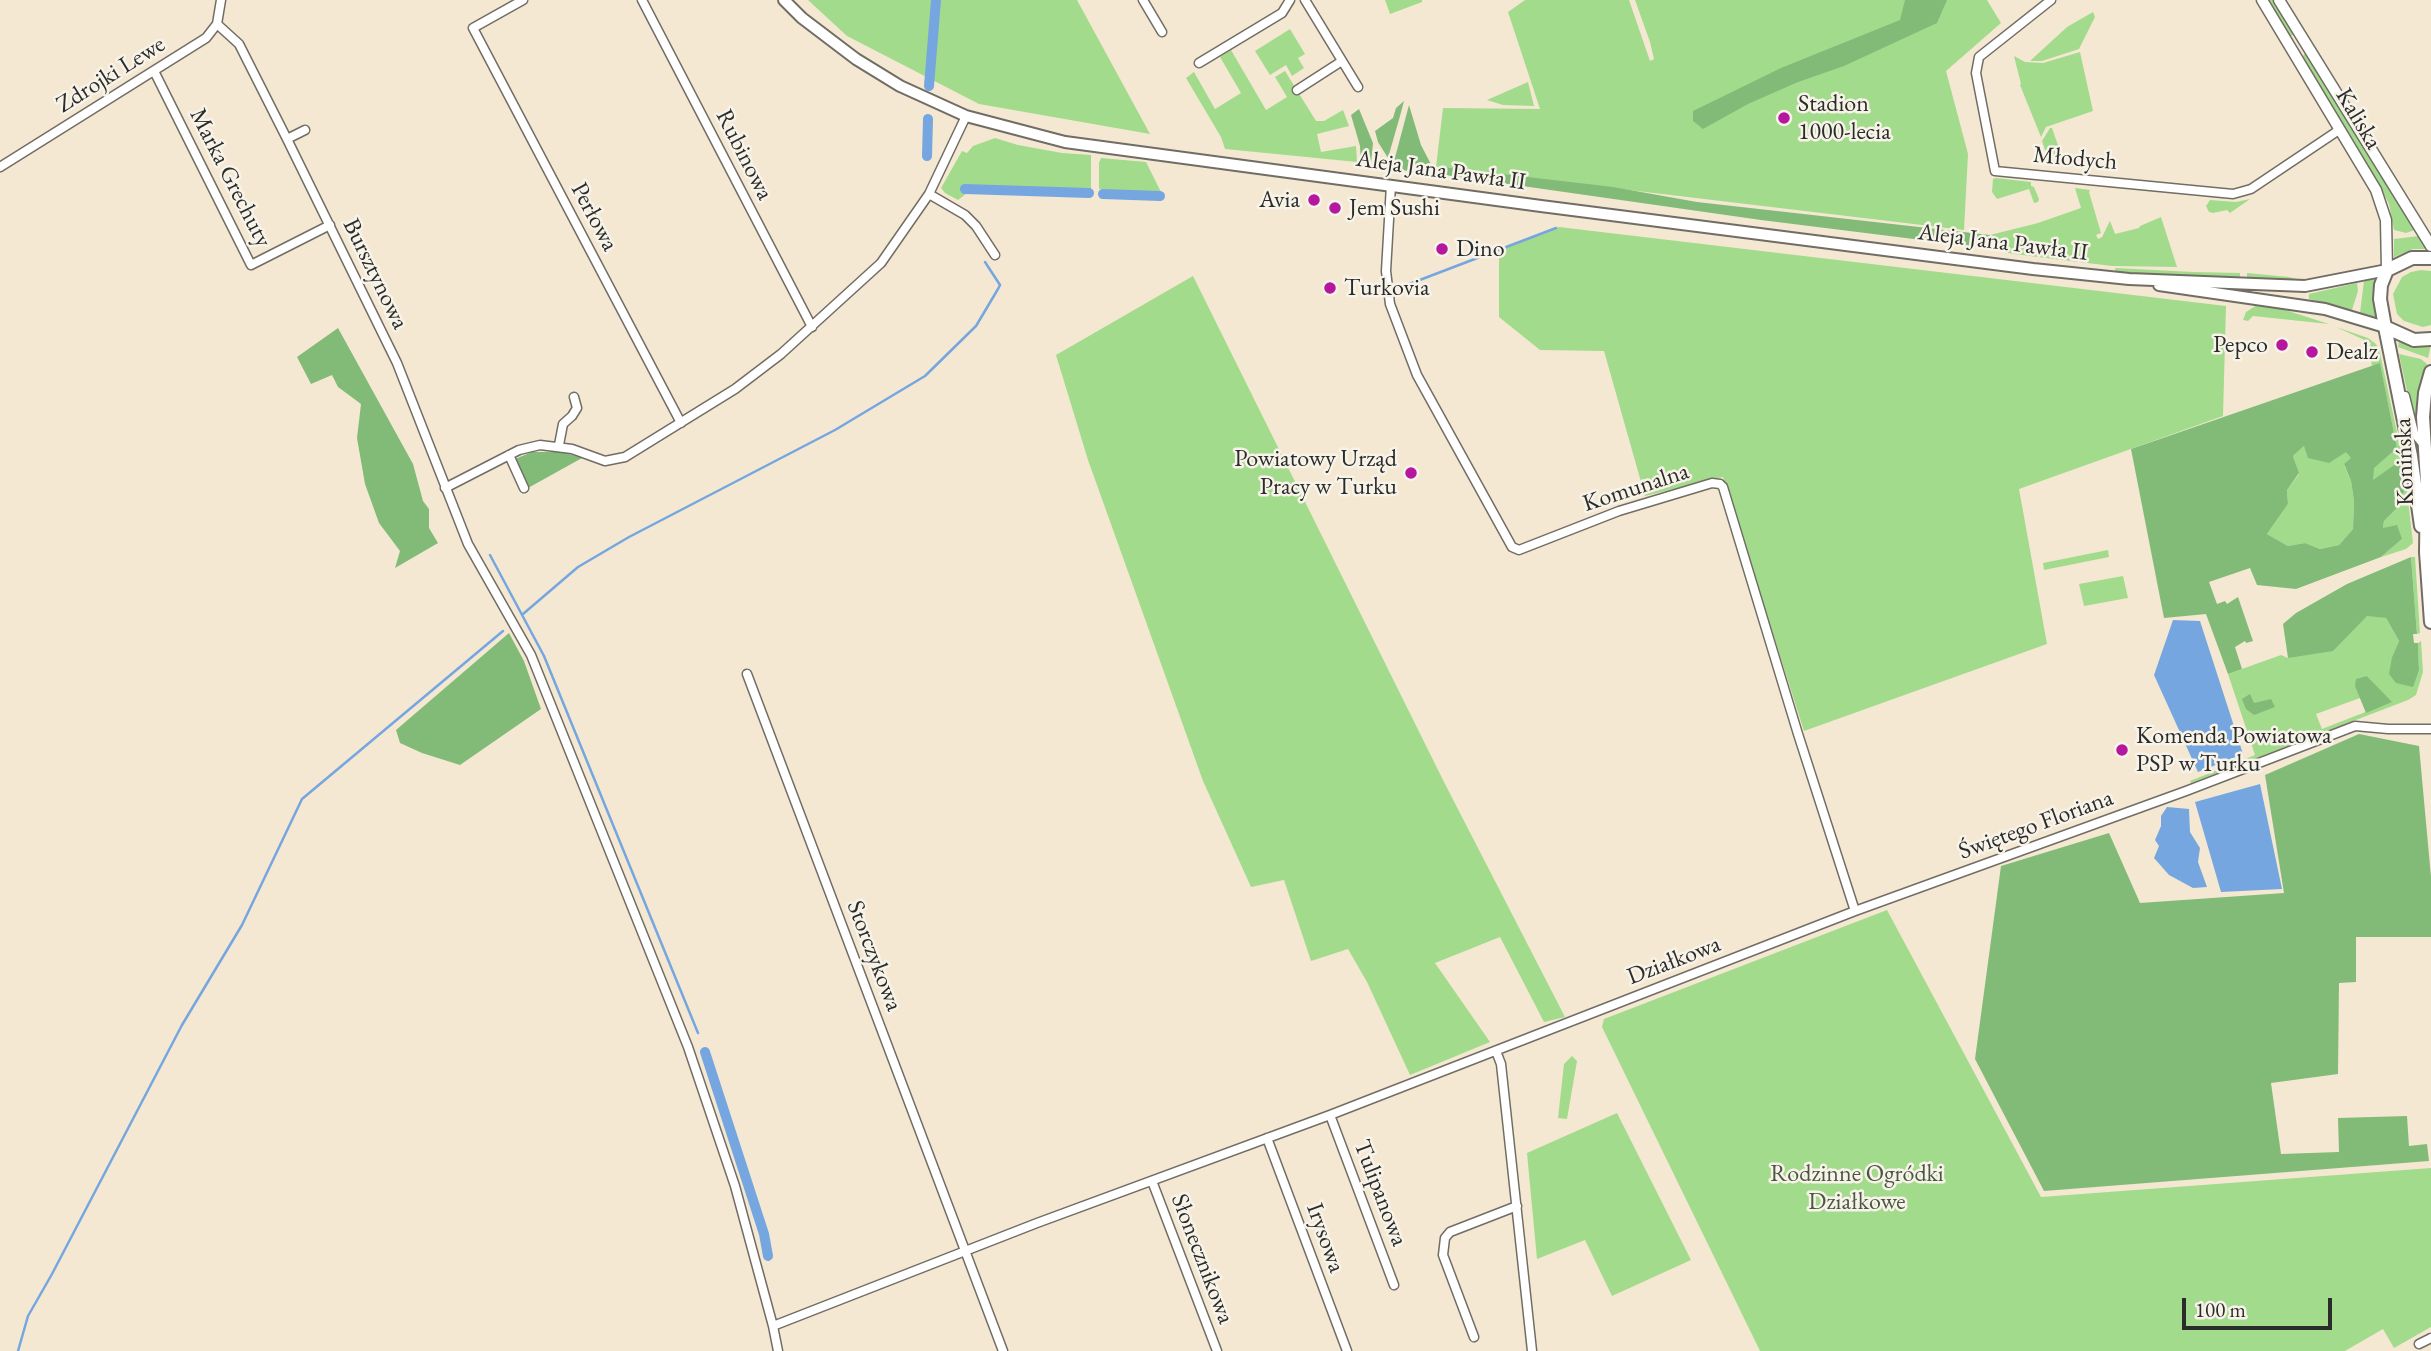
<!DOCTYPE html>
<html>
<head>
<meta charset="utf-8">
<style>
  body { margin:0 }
  #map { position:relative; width:2431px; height:1351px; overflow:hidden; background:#f4e8d2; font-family:"EB Garamond",serif }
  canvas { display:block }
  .scale { position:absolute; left:2182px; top:1298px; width:150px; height:32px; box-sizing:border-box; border:4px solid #2b2b2b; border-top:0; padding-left:9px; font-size:21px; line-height:24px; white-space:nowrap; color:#2b2b2b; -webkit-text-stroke:5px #f7f3e8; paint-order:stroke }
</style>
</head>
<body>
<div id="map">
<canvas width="2431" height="1351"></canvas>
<div class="scale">100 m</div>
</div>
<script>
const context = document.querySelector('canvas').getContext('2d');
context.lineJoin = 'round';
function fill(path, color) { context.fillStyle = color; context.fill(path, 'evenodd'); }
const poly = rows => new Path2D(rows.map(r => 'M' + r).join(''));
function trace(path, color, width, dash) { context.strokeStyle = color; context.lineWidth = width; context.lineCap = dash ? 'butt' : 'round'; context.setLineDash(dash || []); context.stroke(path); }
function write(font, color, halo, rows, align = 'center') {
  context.font = font + ' "EB Garamond",serif'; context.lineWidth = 5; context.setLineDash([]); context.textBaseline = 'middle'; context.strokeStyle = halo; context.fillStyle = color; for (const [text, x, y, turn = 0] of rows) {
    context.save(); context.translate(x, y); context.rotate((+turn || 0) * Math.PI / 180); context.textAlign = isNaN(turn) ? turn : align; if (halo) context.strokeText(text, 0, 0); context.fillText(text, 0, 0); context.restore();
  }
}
const green = poly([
  [808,0,1077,0,1150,134,979,104,847,36],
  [1385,0,1422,0,1422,2,1390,14],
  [1525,0,1629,0,1650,61,1654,59,1650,42,1635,0,1987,0,2001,23,1946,71,1968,154,1964,230,1436,167,1443,108,1540,109,1508,12],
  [2266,0,2276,0,2294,35,2289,36],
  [2093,12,2095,17,2079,49,2042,61,2030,61,2067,27],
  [1290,29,1305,54,1298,58,1304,68,1292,76,1286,65,1270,75,1255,51],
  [1231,50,1266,110,1287,97,1275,77,1285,71,1316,121,1324,121,1343,110,1349,126,1317,134,1321,152,1356,146,1357,162,1225,149,1221,137,1186,78,1194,72,1215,109,1241,93,1220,57],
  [2080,52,2093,111,2046,127,2041,137,2020,85,2021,84,2014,56,2025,62,2043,63],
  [2304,54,2309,55,2415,230,2406,233,2394,230,2389,204,2382,190,2302,60],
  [1528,82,1534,106,1503,105,1487,100],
  [2050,128,2052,128,2060,151,2055,157,2045,150,2042,141],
  [995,138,1018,145,1062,153,1091,155,1091,190,976,190,967,193,958,200,945,193,941,188,962,151,967,153,973,146],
  [1101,158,1146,162,1162,194,1099,189,1099,163],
  [1996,178,2031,182,2031,186,2034,187,2039,199,2038,202,2034,203,2029,189,1997,199,1992,192,1993,179],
  [2075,188,2090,190,2089,192,2101,233,2096,235,2098,239,2102,237,2110,221,2115,234,2139,228,2140,226,2161,217,2177,267,2112,266,2014,254,1986,248,1990,235,2038,223,2081,208],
  [2250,199,2230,213,2227,210,2213,213,2209,212,2206,206,2210,200,2236,202],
  [1559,227,2226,306,2223,416,2019,489,2047,644,1804,731,1723,477,1645,496,1604,351,1540,350,1499,317,1499,249],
  [2419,236,2426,249,2413,249,2394,257,2394,239],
  [2115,268,2194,272,2240,273,2240,279,2171,276,2116,273],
  [2421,270,2431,271,2431,325,2423,327,2404,321,2397,314,2393,294,2402,277,2411,272],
  [2247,273,2289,277,2308,282,2247,279],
  [1193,276,1444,782,1565,1017,1544,1022,1500,937,1435,963,1490,1042,1410,1075,1367,982,1348,949,1311,961,1284,880,1251,887,1203,781,1088,460,1056,355],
  [2377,278,2373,297,2377,318,2360,313,2364,281],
  [2357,283,2358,291,2352,310,2309,299,2309,294],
  [2257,305,2282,309,2329,324,2253,316,2248,321,2243,320,2246,312],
  [2336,327,2368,338,2376,344,2380,353,2404,465,2413,543,2406,549,2381,557,2402,539,2383,528,2384,521,2398,507,2373,481,2373,468,2397,448,2380,364,2372,366,2370,357,2377,354,2375,348,2369,350,2371,343],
  [2399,341,2416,345,2431,345,2428,358,2398,347],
  [2399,354,2421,359,2427,364,2419,395,2415,428],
  [2304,446,2346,451,2352,458,2344,465,2351,481,2354,501,2353,529,2339,545,2320,549,2305,543,2288,546,2267,534,2288,504,2287,490,2299,474,2293,456],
  [2108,550,2109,557,2044,570,2043,563],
  [2411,557,2415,557,2420,633,2417,634],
  [2123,576,2128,598,2084,606,2079,584],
  [2367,615,2386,618,2399,641,2392,657,2419,670,2418,643,2421,641,2423,672,2416,695,2408,700,2191,783,2190,781,2255,755,2228,674,2281,655,2288,658,2351,631],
  [2367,676,2391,702,2322,729,2316,714,2360,698],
  [1887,910,2041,1197,2431,1168,2431,1327,2394,1348,2383,1329,2345,1351,1760,1351,1602,1027,1604,1019],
  [1572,1056,1577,1061,1567,1119,1558,1118,1564,1064],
  [1617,1113,1691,1260,1612,1296,1585,1240,1537,1259,1527,1153]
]);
const forest = poly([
  [1905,0,1947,0,1937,23,1844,66,1798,82,1748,104,1703,129,1693,121,1693,111,1781,68,1900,20],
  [1404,101,1400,116,1388,158,1378,142,1375,131,1393,118,1396,108],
  [1409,105,1421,145,1436,174,1392,169],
  [1359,109,1373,143,1371,163,1361,162,1360,146,1351,115],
  [1442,167,1613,187,1697,202,1990,235,1986,248,1761,220,1445,175],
  [338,328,413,464,423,501,429,509,429,528,438,543,395,568,400,551,379,523,365,484,357,438,361,404,338,387,332,375,311,384,297,357],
  [2380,363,2397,448,2374,468,2373,480,2400,461,2405,488,2398,507,2384,521,2383,528,2397,525,2402,539,2381,557,2296,589,2257,585,2250,568,2209,582,2217,604,2225,601,2227,604,2238,597,2253,641,2246,643,2245,641,2235,647,2242,669,2228,674,2206,614,2164,618,2131,449],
  [2304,446,2308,458,2329,463,2346,452,2351,458,2344,464,2351,481,2354,501,2353,529,2339,545,2320,549,2305,543,2288,546,2267,534,2288,504,2287,490,2299,473,2293,456],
  [532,452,562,452,582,458,528,488,515,459],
  [2411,557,2417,634,2413,634,2414,643,2418,643,2419,670,2413,687,2396,683,2389,674,2392,657,2399,641,2386,618,2367,616,2333,651,2288,658,2283,624,2296,613,2347,584],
  [509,633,524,661,541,709,460,765,422,753,400,743,396,730],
  [2367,676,2392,702,2366,713,2355,686,2356,679],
  [2250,694,2254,703,2271,699,2275,707,2254,715,2246,709,2242,699],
  [2359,734,2419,746,2431,877,2431,937,2356,937,2356,982,2339,983,2338,1074,2271,1083,2281,1154,2339,1152,2338,1118,2407,1116,2409,1146,2427,1144,2429,1161,2044,1191,1975,1059,2001,866,2109,833,2140,903,2284,893,2265,775]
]);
const water = poly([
  [2173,620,2200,621,2243,754,2198,772,2154,675],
  [2260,784,2282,889,2221,892,2195,802],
  [2167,807,2189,809,2190,832,2200,848,2198,862,2207,887,2193,888,2169,875,2154,858,2159,846,2155,840,2161,826,2161,816]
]);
const stream = poly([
  [1404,286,1556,228],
  [490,555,544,656,698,1033],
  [523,614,578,567,629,537,835,430,925,376,976,326,998,289,1000,285,985,262],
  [18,1351,28,1316,52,1274,182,1025,242,925,302,799,503,631]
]);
const canal = poly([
  [929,86,936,0],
  [927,156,928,119],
  [965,189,1089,193],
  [1103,194,1160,196],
  [705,1052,764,1234,768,1256]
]);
const minor = poly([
  [523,0,473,28,681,423],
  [642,0,812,327],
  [1143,0,1162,32],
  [1305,0,1358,87],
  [2051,0,1979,57,1976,73,1995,171,2233,194,2251,189,2339,130],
  [217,24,239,44,287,139,397,363,468,544,531,655,688,1047,735,1186,773,1326],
  [1199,63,1282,13,1290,0],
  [154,71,251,265,330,225],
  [1297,90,1342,61],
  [287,139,305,130],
  [0,167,206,38,217,24,221,0],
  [1391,185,1386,271,1390,304,1417,375,1512,547,1519,550,1619,511,1712,483,1720,484,1723,487,1798,734,1855,911],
  [929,194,965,215,976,226,995,255],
  [2405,396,2414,433,2424,445],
  [559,445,563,424,572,416,577,408,574,397],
  [509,455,524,488],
  [445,488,519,450,540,445,572,449,605,461,625,457,735,389,781,354,881,263,929,194,966,116],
  [747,674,1003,1351],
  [1496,1051,1501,1064,1532,1351],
  [1330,1115,1394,1285],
  [1267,1138,1347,1351],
  [1152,1181,1217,1351],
  [1474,1337,1443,1255,1445,1238,1450,1232,1517,1206],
  [2419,1344,2431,1338],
  [778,1351,773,1326,1037,1223,1330,1115,1855,911,2186,791,2355,726,2388,729,2431,729]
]);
const tertiary = poly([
  [2262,0,2376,190,2386,220,2387,270],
  [2279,0,2431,246]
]);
const secondary = poly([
  [784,0,802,18,856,59,900,86,966,116,1065,142,1541,206,2033,269,2129,279,2305,286,2387,270],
  [2159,285,2325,309,2385,327]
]);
const primary = poly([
  [2431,258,2412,258,2387,270,2381,285,2380,299,2385,327,2414,340,2431,339],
  [2385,327,2411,456,2421,526],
  [2431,372,2425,393,2423,417,2427,482,2426,552,2431,622]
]);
const markers = [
  [1784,118,7,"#b5179e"],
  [1314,200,7,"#b5179e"],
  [1335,208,7,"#b5179e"],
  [1442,249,7,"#b5179e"],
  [1330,288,7,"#b5179e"],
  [2282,345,7,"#b5179e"],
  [2312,352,7,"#b5179e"],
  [1411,473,7,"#b5179e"],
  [2122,750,7,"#b5179e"]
];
const streetNames = [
  ["Zdrojki Lewe",111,75,-32],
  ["Kaliska",2358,119,59],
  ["Rubinowa",744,155,63],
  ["Młodych",2075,159,5],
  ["Aleja Jana Pawła II",1441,171,8],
  ["Marka Grechuty",230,178,63],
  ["Perłowa",594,217,62],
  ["Aleja Jana Pawła II",2003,243,7],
  ["Bursztynowa",375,274,64],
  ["Konińska",2405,462,-92],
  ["Komunalna",1636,488,-18],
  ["Świętego Floriana",2036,825,-20],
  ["Storczykowa",874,956,69],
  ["Działkowa",1674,961,-21],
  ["Tulipanowa",1380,1193,69],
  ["Irysowa",1325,1238,70],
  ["Słonecznikowa",1202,1259,69]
];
const poiNames = [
  ["Stadion",1798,104],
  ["1000-lecia",1798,132],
  ["Avia",1300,200,"right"],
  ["Jem Sushi",1349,208],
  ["Dino",1456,249],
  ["Turkovia",1344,288],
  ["Pepco",2268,345,"right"],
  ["Dealz",2326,352],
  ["Powiatowy Urząd",1397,459,"right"],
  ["Pracy w Turku",1397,487,"right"],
  ["Komenda Powiatowa",2136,736],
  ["PSP w Turku",2136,764]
];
const parkNames = [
  ["Rodzinne Ogródki",1857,1174],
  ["Działkowe",1857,1202]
];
fill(green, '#a3db8c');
fill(forest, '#82bb78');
fill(water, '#76a6e0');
trace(stream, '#76a6e0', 2.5);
trace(canal, '#76a6e0', 10);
trace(minor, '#716d65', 11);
trace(tertiary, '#716d65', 13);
trace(secondary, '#716d65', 14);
trace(primary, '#716d65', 16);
trace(minor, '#fff', 8);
trace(tertiary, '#fff', 10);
trace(secondary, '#fff', 10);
trace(primary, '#fff', 12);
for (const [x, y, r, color] of markers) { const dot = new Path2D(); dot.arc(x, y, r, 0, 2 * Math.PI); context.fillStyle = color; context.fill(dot); trace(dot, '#f7f3e8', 2.5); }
write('24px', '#2b2b2b', '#f7f3e8', streetNames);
write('24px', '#2b2b2b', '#f7f3e8', poiNames, 'left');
write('24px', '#495743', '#f7f3e8', parkNames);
</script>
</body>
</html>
